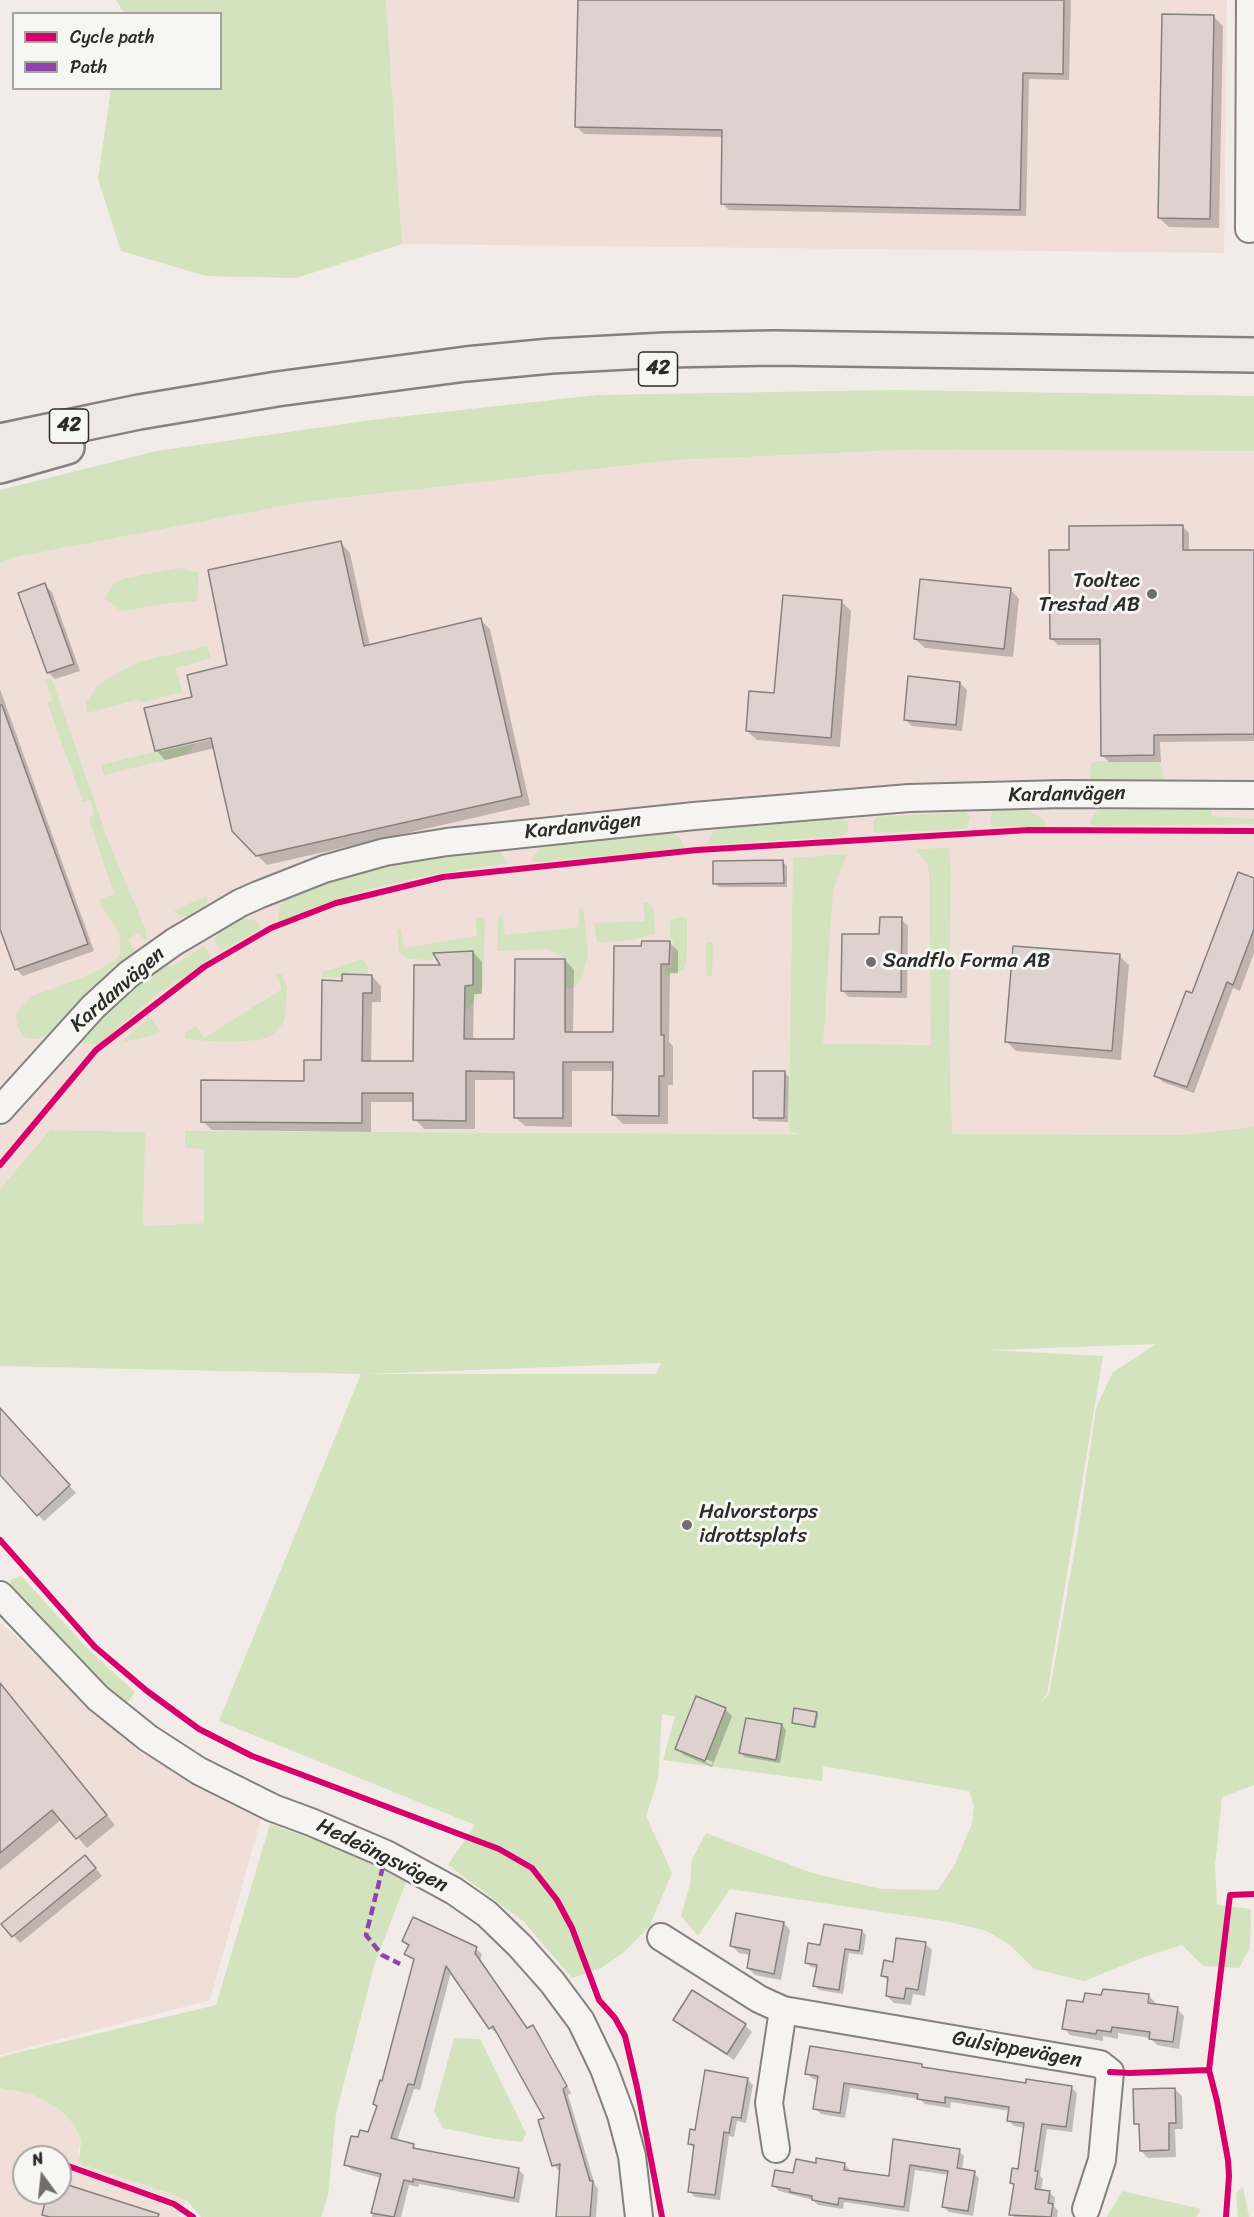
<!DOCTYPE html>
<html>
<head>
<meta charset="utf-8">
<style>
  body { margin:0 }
  #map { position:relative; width:1254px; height:2217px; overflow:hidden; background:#f2ebe8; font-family:Sriracha,sans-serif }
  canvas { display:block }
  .legend { position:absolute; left:12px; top:12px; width:210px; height:78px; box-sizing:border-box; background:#f6f6f2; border:2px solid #a5a5a2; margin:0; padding:8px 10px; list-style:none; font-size:18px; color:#2b2b2b }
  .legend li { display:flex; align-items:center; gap:12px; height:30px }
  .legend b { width:30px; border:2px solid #a5a5a2 }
  .north { position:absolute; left:12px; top:2145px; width:60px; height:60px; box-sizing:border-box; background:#f6f6f2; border:2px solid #a5a5a2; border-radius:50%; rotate:345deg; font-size:16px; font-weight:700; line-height:24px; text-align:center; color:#2b2b2b }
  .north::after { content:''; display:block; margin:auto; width:21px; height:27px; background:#716e6d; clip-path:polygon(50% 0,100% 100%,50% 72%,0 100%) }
</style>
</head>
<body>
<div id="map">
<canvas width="1254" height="2217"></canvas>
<ul class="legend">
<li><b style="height:8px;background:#d6006c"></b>Cycle path</li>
<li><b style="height:8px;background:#8e44ad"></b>Path</li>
</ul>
<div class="north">N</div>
</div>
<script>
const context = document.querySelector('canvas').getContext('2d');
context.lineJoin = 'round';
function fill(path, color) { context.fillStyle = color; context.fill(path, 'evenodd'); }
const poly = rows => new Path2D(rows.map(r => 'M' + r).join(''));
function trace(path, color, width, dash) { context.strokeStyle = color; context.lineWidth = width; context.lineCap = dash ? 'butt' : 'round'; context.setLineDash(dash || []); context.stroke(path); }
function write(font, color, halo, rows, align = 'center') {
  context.font = font + ' Sriracha,sans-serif'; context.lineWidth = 6; context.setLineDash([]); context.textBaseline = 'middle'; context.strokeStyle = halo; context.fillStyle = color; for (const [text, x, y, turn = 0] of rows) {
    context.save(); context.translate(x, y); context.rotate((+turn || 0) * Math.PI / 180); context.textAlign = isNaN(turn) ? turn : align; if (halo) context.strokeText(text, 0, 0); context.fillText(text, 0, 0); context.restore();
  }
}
const built = poly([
  [386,0,1227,0,1224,253,402,244],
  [903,450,1254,451,1254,1127,1180,1135,185,1131,204,1149,204,1223,143,1226,144,1132,50,1130,0,1189,0,563,11,558,304,502,675,460],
  [0,1622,136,1749,204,1789,262,1815,210,2000,0,2055],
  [0,2088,32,2094,61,2110,74,2125,81,2140,78,2154,84,2165,169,2193,186,2200,180,2217,0,2217],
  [24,2157,60,2157,60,2193,24,2193]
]);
const green = poly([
  [116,0,386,0,402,244,296,278,206,276,121,251,98,179,111,89,220,88,220,14,124,13],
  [895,390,1254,396,1254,451,903,450,675,460,304,502,11,558,0,563,0,490,157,451,379,419,598,395],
  [179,568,199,573,197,601,170,603,121,611,105,598,115,582,127,578],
  [207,646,211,658,176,668,182,692,144,702,136,700,87,713,86,703,97,686,117,673,139,662],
  [51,677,108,840,146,931,147,941,137,933,128,940,137,953,48,1036,39,1039,26,1038,19,1030,15,1015,19,1009,32,996,82,978,113,962,120,954,120,943,119,933,98,900,114,894,89,820,94,812,90,800,83,802,47,702,53,700,45,680],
  [197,741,190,751,182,756,104,775,101,765],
  [1098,761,1161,762,1164,783,1098,782,1092,780,1090,776,1091,763],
  [1029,810,1045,821,1045,827,990,826,992,811],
  [1099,810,1211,810,1212,816,1254,819,1254,824,1097,826,1090,824,1093,815],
  [965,812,970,816,967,829,874,833,873,822,875,817],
  [842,819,848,823,848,831,843,836,707,845,712,834,719,828],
  [673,833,679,837,685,847,681,849,534,862,531,860,540,848,545,846],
  [949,848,951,870,949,1027,952,1134,1180,1135,1254,1127,1254,1785,1222,1797,1215,1866,1217,1905,1251,1909,1250,1948,1239,1968,1203,1966,1182,1945,1144,1957,1084,1981,1034,1969,1011,1946,987,1931,949,1922,730,1889,698,1936,681,1916,690,1885,692,1859,706,1833,812,1873,881,1889,938,1890,954,1866,972,1824,974,1805,969,1791,823,1766,822,1781,663,1760,675,1716,662,1714,658,1779,646,1816,672,1873,649,1927,623,1953,601,1968,572,1978,524,1922,448,1865,475,1825,219,1721,361,1374,0,1366,0,1189,50,1130,145,1132,143,1226,204,1223,204,1149,185,1148,185,1131,801,1134,789,1132,793,858,847,854,833,890,823,1044,931,1045,929,873,927,863,915,849],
  [1156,1344,1113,1372,1096,1408,1078,1532,1049,1694,1039,1704,1047,1694,1103,1356,990,1350],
  [661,1363,656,1374,364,1374,365,1374],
  [488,850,496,850,502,854,507,863,420,877,378,887,344,897,278,922,280,905,286,898,331,880,373,867,422,857],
  [207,896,208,900,203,909,191,917,179,915,174,910],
  [643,903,648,903,654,909,655,934,633,940,597,943,594,923,645,921],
  [579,908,583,909,584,913,588,955,582,978,575,987,564,989,563,957,548,949,497,951,498,916,502,914,505,935,579,927],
  [680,917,687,918,687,958,684,968,676,974,665,975,665,966,672,964,673,940,670,938,670,922,672,919],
  [242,918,255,920,260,925,260,929,221,951,214,941,220,931],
  [478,918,482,918,485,921,483,987,467,1010,465,1004,465,984,473,980,473,951,433,953,433,960,408,959,399,952,397,929,400,929,404,948,477,936,476,920],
  [709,942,713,943,712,976,707,976,706,973,706,943],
  [204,946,211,956,208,962,160,992,99,1044,79,1043,77,1040,115,1003,167,963,171,967],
  [362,959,368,967,368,976,322,977,322,972],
  [279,973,282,975,287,987,286,1011,283,1023,273,1035,260,1040,222,1042,185,1039,185,1033,194,1027,197,1027,204,1038,282,989,277,977,276,974],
  [150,1017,160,1031,155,1035,122,1042],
  [21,1576,88,1649,135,1692,131,1699,123,1705,56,1642,10,1587,11,1580],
  [270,1824,360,1856,406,1882,374,1966,336,2114,328,2196,321,2217,201,2217,186,2200,169,2193,83,2165,79,2161,81,2140,74,2125,61,2110,32,2094,0,2088,0,2057,216,2005],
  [454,2038,480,2039,526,2133,522,2142,496,2139,443,2128,434,2111],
  [1243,2187,1249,2217,1238,2217,1236,2193],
  [1122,2191,1201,2209,1196,2217,1107,2217]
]);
const shadow = poly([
  [579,0,1071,0,1069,80,1029,79,1026,216,729,210,722,203,724,137,584,134,577,127],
  [1214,17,1223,26,1219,228,1169,227,1159,218],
  [1182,526,1189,533,1189,552,1254,551,1254,741,1160,742,1161,762,1109,762,1102,755,1102,645,1058,645,1051,638,1070,552],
  [341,543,350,553,370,646,480,620,490,629,530,805,267,865,233,831,215,748,165,760,156,750,194,698,229,666],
  [218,735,218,738,161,751,161,748],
  [45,585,52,592,80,671,55,679,48,672],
  [1010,589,1019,599,1013,657,925,648,915,639],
  [841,601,851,611,840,747,757,740,747,731,776,695],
  [960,683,967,690,962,731,912,726,905,719],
  [0,689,94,951,23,976,16,969,2,929,0,929],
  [783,862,787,866,787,887,719,887,715,883],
  [1254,879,1254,953,1240,991,1233,988,1194,1093,1163,1082,1156,1075,1193,995],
  [901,919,908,926,907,998,849,997,842,990,881,936],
  [669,942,678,951,678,973,670,973,669,1042,673,1046,673,1085,668,1085,668,1124,623,1124,614,1115,614,1071,572,1071,572,1127,525,1126,515,1117,516,1080,475,1080,475,1129,424,1129,415,1119,415,1102,371,1102,371,1132,212,1130,202,1121,306,1082,323,1062,343,982,372,976,381,986,381,1002,372,1002,371,1062,415,1062,443,967,473,952,482,962,482,994,474,994,473,1041,516,1041,565,960,574,970,573,1033,614,1034,643,948],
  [1119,956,1129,965,1121,1060,1016,1051,1007,1042],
  [784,1072,789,1077,788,1122,759,1121,755,1117],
  [0,1413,8,1419,76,1493,44,1521,0,1473],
  [0,1683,115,1825,87,1848,62,1819,0,1870],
  [725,1709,732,1716,712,1767,684,1755,677,1748],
  [683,1750,713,1762,712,1765,683,1753],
  [816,1713,818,1715,816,1728,793,1723],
  [782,1725,786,1730,780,1763,745,1757,741,1753],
  [92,1864,102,1876,20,1943,4,1924],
  [414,1919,476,1949,482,1954,480,1960,528,2030,532,2027,538,2033,571,2093,568,2095,595,2185,598,2188,596,2217,557,2217,560,2172,554,2165,546,2119,498,2032,496,2033,490,2028,451,1972,420,2090,414,2089,397,2141,414,2146,418,2150,519,2170,524,2175,519,2203,419,2184,418,2187,409,2185,401,2217,372,2217,381,2178,352,2170,346,2164,359,2139,369,2134,378,2107,374,2104,383,2083,415,1961,406,1954,409,1947,403,1941],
  [784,1923,790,1930,781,1980,755,1975,748,1968,751,1955,739,1953,732,1946],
  [862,1931,866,1935,863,1955,849,1953,843,1994,819,1990,815,1986,818,1968,811,1967,807,1962,822,1947],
  [925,1943,932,1950,925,1996,913,1994,911,2005,894,2003,887,1996,889,1982,883,1976,894,1963],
  [1148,1995,1155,2002,1155,2005,1177,2009,1184,2016,1179,2049,1157,2045,1150,2038,1118,2033,1118,2039,1103,2036,1103,2041,1070,2035,1064,2028,1084,2004,1103,1997],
  [675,2019,745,2025,752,2032,734,2060,681,2026],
  [922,2065,925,2069,1027,2085,1071,2087,1077,2093,1072,2132,1047,2129,1040,2176,1043,2179,1041,2191,1049,2192,1055,2198,1054,2206,1058,2211,1057,2217,1014,2217,1011,2214,1015,2186,1011,2182,1019,2170,1025,2128,1014,2126,1009,2121,1010,2111,951,2102,950,2108,925,2104,919,2099,850,2088,845,2118,821,2114,815,2108,819,2080,813,2079,807,2073],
  [747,2079,753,2085,746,2123,737,2121,734,2137,729,2136,720,2200,695,2197,689,2191,695,2149,690,2144],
  [1175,2089,1182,2096,1183,2129,1175,2129,1176,2157,1148,2158,1141,2151,1141,2128,1136,2123],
  [895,2141,959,2151,964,2156,962,2171,974,2173,979,2178,973,2216,949,2212,944,2207,949,2175,915,2170,909,2212,844,2202,843,2209,818,2205,813,2200,779,2191,774,2186,817,2164,844,2164,849,2169,849,2172,890,2178]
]);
const building = poly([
  [578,0,1064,0,1063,74,1023,73,1020,210,721,204,722,130,575,127,578,0],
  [1162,14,1214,15,1210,219,1158,218,1162,14],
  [1183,525,1183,550,1254,550,1254,734,1154,735,1154,755,1101,756,1100,639,1050,639,1049,550,1069,550,1069,526,1183,525],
  [341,541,364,646,481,618,522,796,256,856,232,831,211,738,155,751,144,708,192,697,187,675,227,665,208,570,341,541],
  [920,579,1011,588,1004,649,914,639,920,579],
  [45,583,74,664,47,673,18,593,45,583],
  [783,595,842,600,831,738,746,731,749,691,774,693,783,595],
  [908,676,960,682,956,725,904,720,908,676],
  [0,705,2,705,88,944,15,970,0,929,0,705],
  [783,860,784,883,713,884,713,861,783,860],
  [1238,872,1254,878,1254,929,1233,985,1227,982,1187,1087,1154,1076,1186,991,1192,993,1238,872],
  [880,917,902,917,901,992,841,991,842,934,879,934,880,917],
  [642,941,670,941,669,964,661,964,661,1035,664,1035,664,1076,659,1076,659,1116,612,1115,613,1062,563,1062,563,1118,514,1118,514,1072,466,1071,466,1121,413,1120,413,1093,362,1093,362,1123,201,1122,201,1080,304,1081,304,1060,321,1060,322,980,342,981,342,974,372,975,372,993,363,993,362,1061,413,1061,414,965,440,965,433,953,473,951,473,985,465,986,464,1039,514,1039,515,959,565,959,565,1032,613,1032,614,946,641,946,642,941],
  [1013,946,1120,954,1112,1051,1005,1042,1013,946],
  [753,1071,785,1071,784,1118,753,1118,753,1071],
  [0,1408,70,1485,37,1516,0,1475,0,1408],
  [0,1683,107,1815,76,1839,52,1810,0,1853,0,1683],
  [696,1696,726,1708,705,1761,675,1749,696,1696],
  [794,1708,817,1712,814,1727,792,1723,794,1708],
  [746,1718,782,1724,776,1760,739,1753,746,1718],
  [85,1855,96,1868,12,1937,1,1924,85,1855],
  [736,1913,784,1922,774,1974,747,1968,750,1950,730,1946,736,1913],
  [413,1917,477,1947,475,1953,527,2028,533,2025,567,2086,563,2089,590,2181,593,2181,590,2217,556,2217,560,2164,552,2166,538,2120,544,2118,493,2026,489,2029,446,1966,414,2085,408,2084,391,2138,414,2144,413,2148,519,2168,514,2198,413,2179,413,2182,404,2180,394,2217,371,2213,381,2174,344,2165,351,2136,358,2137,360,2130,368,2132,377,2106,373,2104,380,2080,382,2081,414,1959,404,1954,409,1945,402,1941,413,1917],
  [824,1924,862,1930,859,1951,845,1949,839,1990,813,1986,817,1965,805,1963,808,1943,820,1945,824,1924],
  [896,1938,926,1942,918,1990,906,1988,904,1999,886,1996,888,1977,881,1976,884,1960,893,1962,896,1938],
  [1103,1989,1149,1994,1148,2003,1178,2007,1173,2042,1149,2039,1150,2032,1112,2027,1111,2032,1097,2030,1096,2034,1062,2029,1067,2000,1083,2002,1085,1993,1101,1995,1103,1989],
  [692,1990,746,2024,727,2054,673,2020,692,1990],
  [810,2046,922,2064,922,2067,1026,2083,1026,2079,1072,2086,1066,2127,1042,2124,1035,2171,1038,2171,1035,2189,1050,2191,1048,2203,1053,2204,1051,2217,1009,2215,1014,2184,1010,2183,1012,2168,1018,2169,1024,2123,1007,2121,1009,2107,945,2097,945,2103,917,2099,918,2094,844,2083,840,2113,813,2109,818,2076,805,2074,810,2046],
  [705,2070,748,2078,741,2118,732,2117,729,2133,724,2132,715,2195,688,2192,694,2145,688,2144,690,2129,695,2130,705,2070],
  [1175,2088,1176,2123,1169,2123,1169,2150,1140,2151,1139,2124,1134,2124,1133,2089,1175,2088],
  [893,2139,960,2149,957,2168,975,2171,968,2211,942,2207,948,2171,910,2165,904,2207,839,2198,838,2205,812,2200,812,2196,790,2192,790,2189,772,2186,775,2170,793,2173,796,2159,816,2163,816,2158,845,2163,844,2170,889,2176,893,2139],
  [60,2185,67,2187,68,2185,159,2214,158,2217,50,2217,42,2215,47,2193,60,2193,60,2185]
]);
const minor = poly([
  [1249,229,1250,0],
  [0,1110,93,1007,129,974,174,942,240,903,258,895,324,869,385,852,447,842,694,816,909,798,1063,794,1254,795],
  [0,1595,98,1698,148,1738,199,1771,273,1808,311,1822,386,1854,454,1891,487,1914,520,1946,552,1982,581,2021,604,2069,621,2115,632,2156,639,2217],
  [661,1937,759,1999,783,2010,1100,2064,1110,2072,1102,2160,1086,2209],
  [776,2149,769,2103,783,2010]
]);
const major = poly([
  [0,441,139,412,277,389,466,364,551,356,665,350,774,348,1254,355],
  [0,466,67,447]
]);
const quiet = poly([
  [386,1854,366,1935,382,1955,400,1964],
  [41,2156,42,2157]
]);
const cycleway = poly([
  [0,1165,96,1050,204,967,271,928,336,903,443,877,697,850,1029,830,1254,831],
  [0,1540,95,1647,147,1691,199,1729,252,1756,499,1849,532,1868,557,1900,572,1928,599,2000,615,2018,625,2036,637,2087,662,2217],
  [1110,2072,1130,2073,1209,2070],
  [60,2163,174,2204,193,2217],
  [1226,2217,1229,2176,1228,2160,1217,2101,1209,2070,1230,1895,1254,1894]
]);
const markers = [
  [1152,594,6,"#716e6d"],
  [871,962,6,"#716e6d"],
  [687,1525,6,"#716e6d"]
];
const shields = [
  [658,369,39],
  [69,426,39]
];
const shieldNames = [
  ["42",658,369],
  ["42",69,426]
];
const poiNames = [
  ["Tooltec",1140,582,"right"],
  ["Trestad AB",1140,606,"right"],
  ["Sandflo Forma AB",883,962],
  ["Halvorstorps",699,1513],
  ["idrottsplats",699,1537]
];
const streetNames = [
  ["Kardanvägen",1067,795,-1],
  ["Kardanvägen",583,827,-6],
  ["Kardanvägen",118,990,-41],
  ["Hedeängsvägen",382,1856,26],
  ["Gulsippevägen",1017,2050,10]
];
fill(built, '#f0dfd9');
fill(green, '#d2e3bd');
fill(shadow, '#0003');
fill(building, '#dfd2ce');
trace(building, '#858180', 1.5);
trace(minor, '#858180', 30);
trace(major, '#858180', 38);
trace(minor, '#f5f4f1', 26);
trace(major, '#eee9e2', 33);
trace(quiet, '#8e44ad', 4.5, [9, 4.5]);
trace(cycleway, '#d6006c', 6);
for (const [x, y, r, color] of markers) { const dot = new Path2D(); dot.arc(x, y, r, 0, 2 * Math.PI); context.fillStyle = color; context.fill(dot); trace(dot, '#f6f6f2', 2); }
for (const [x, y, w] of shields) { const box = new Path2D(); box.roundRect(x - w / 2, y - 17, w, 34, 4.5); context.fillStyle = '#f6f6f2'; context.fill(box); trace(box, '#2b2b2b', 1.5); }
write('bold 20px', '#2b2b2b', null, shieldNames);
write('21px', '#2b2b2b', '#f6f6f2', poiNames, 'left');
write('21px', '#2b2b2b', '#f6f6f2', streetNames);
</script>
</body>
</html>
